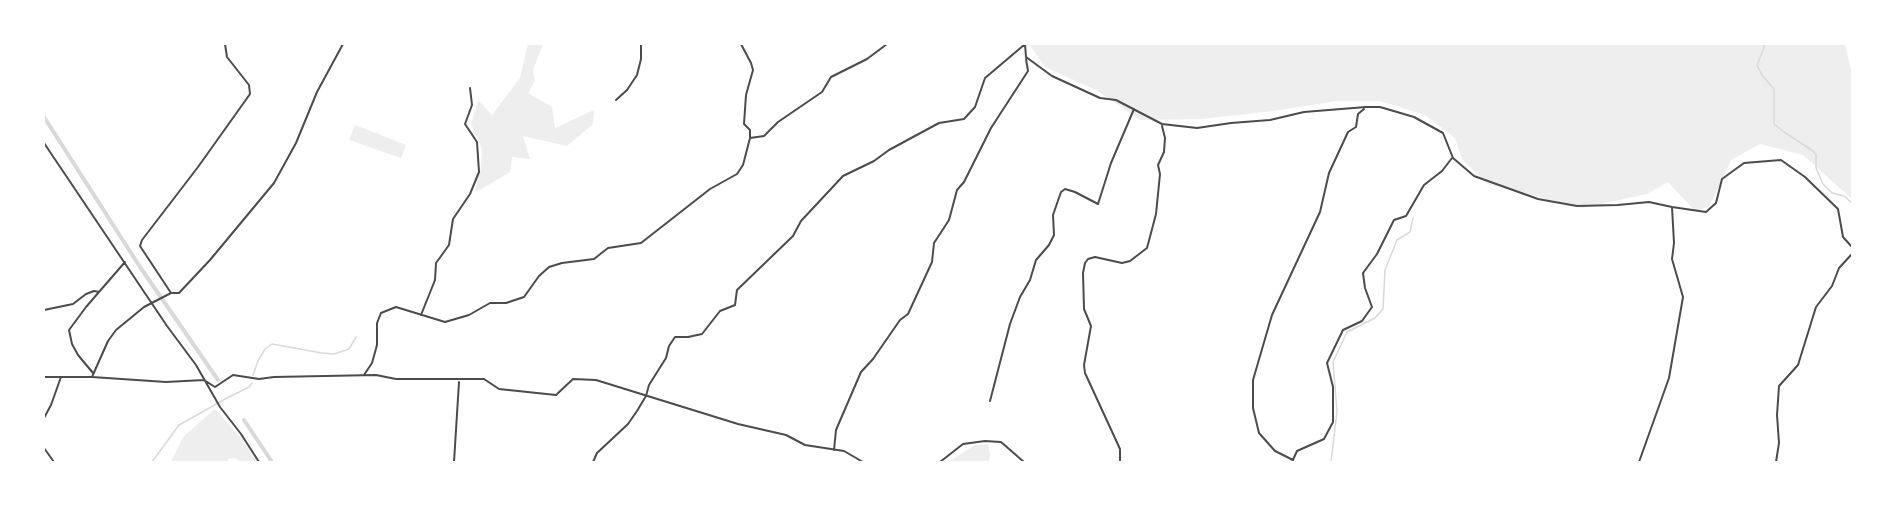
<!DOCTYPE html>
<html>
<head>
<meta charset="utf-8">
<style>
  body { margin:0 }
  #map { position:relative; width:1896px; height:506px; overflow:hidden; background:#fff; font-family:Helvetica,sans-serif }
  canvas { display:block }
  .frame { position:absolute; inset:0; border:45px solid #fff; pointer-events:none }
</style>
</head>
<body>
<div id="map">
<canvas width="1896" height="506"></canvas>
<div class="frame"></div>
</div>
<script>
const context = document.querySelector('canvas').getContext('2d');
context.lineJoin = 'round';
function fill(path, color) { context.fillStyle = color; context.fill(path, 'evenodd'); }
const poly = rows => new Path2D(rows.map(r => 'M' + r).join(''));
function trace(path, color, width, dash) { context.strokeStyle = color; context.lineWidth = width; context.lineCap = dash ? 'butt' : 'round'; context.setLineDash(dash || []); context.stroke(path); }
const green = poly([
  [528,44,543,44,533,70,535,81,528,93,552,107,555,128,594,110,593,124,567,146,523,136,530,159,512,157,510,172,480,190,475,191,481,168,482,150,479,141,471,124,478,100,492,115,520,78],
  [1029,44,1845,44,1852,73,1852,199,1803,155,1760,144,1731,160,1709,207,1695,211,1668,182,1647,194,1583,208,1487,184,1462,159,1455,138,1425,115,1380,101,1336,101,1274,111,1201,119,1140,120,1098,91,1045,67],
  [355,125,406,145,401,158,349,140],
  [215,409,243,440,256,462,242,462,235,458,228,459,228,462,171,462,183,437],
  [988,444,990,454,989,462,948,462,975,445]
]);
const stream = poly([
  [1764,44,1764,48,1757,65,1762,75,1774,89,1774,124,1784,132,1813,151,1816,155,1816,168,1823,184,1832,193,1844,196,1852,203],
  [253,375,258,361,265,349,272,344,322,353,334,354,349,349,356,337],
  [152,462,179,425,227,398,249,387,252,383],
  [1331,462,1337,411,1333,362,1347,332,1375,318,1383,309,1385,270,1397,240,1410,232,1413,218]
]);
const canal = poly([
  [44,117,140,267,218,380],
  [244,420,272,462]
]);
const minor = poly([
  [741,44,751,63,753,70,746,95,744,124,750,130,750,138],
  [1025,44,1026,57,1052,76,1100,98,1116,100,1162,124,1197,128,1231,123,1270,120,1304,112,1366,107,1380,107,1414,117,1443,133,1453,158,1474,176,1538,199,1577,206,1618,205,1649,202,1672,207,1706,212,1716,203,1722,179,1744,163,1781,160,1805,177,1838,209,1843,237,1852,247],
  [616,100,627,90,637,75,641,59,641,44],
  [44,143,167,326,196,365,220,407,241,434,259,462],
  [171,293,140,246,142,240,198,167,250,94,249,85,227,57,225,44],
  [44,310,73,304,86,294,94,291,99,292],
  [421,315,435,280,436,263,449,245,453,219,470,194,479,172,477,142,465,124,472,105,470,88],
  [93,373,78,355,72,344,69,330,86,307,125,262],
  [364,375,372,363,377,345,377,323,381,313,396,307,445,322,469,315,490,303,506,303,524,297,539,276,549,267,562,263,594,259,608,248,641,243,710,189,737,174,743,165,750,138,764,136,778,122,822,92,831,77,867,59,887,44],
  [44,377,92,377,166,382,204,380,215,387,233,375,259,379,274,377,376,375,396,379,484,379,499,389,556,395,573,379,596,380,738,424,786,435,805,445,844,451,863,462],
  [92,377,108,341,116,330,144,307,171,293,179,293,210,260,274,183,296,143,317,92,343,44],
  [990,401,1010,324,1020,297,1030,280,1036,260,1049,245,1054,235,1053,215,1061,192,1065,189,1075,192,1098,204,1111,163,1134,109],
  [44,418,51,405,61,377],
  [44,448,54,462],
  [834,450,836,430,861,372,873,359,900,320,908,314,932,262,934,243,949,220,957,190,964,182,991,128,1028,71,1026,59],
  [1293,460,1275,451,1259,433,1253,408,1253,380,1272,315,1320,212,1329,173,1348,132,1356,127,1358,114,1364,109],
  [454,462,459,382],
  [593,462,597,453,628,424,637,411,646,396,649,385,666,358,669,346,675,337,688,337,702,334,720,311,735,305,737,290,793,236,801,221,843,176,874,161,889,150,939,123,964,119,975,107,985,78,1024,45],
  [940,462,963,444,985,441,1001,442,1024,462],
  [1120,462,1120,449,1085,373,1084,365,1091,326,1084,309,1083,273,1085,263,1088,259,1095,257,1122,263,1130,261,1147,248,1156,214,1160,174,1158,165,1164,152,1165,138,1162,126],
  [1292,462,1297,451,1324,439,1333,422,1333,387,1327,363,1343,330,1362,321,1372,307,1365,288,1363,273,1377,254,1394,220,1406,216,1424,185,1442,171,1452,158],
  [1639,462,1669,378,1683,297,1672,259,1674,243,1672,207],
  [1776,462,1779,443,1777,415,1779,386,1798,365,1816,307,1832,286,1839,268,1852,254]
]);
fill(green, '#eee');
trace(stream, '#d9d9d9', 1.5);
trace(canal, '#d9d9d9', 4);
trace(minor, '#4c4c4c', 2);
</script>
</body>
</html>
